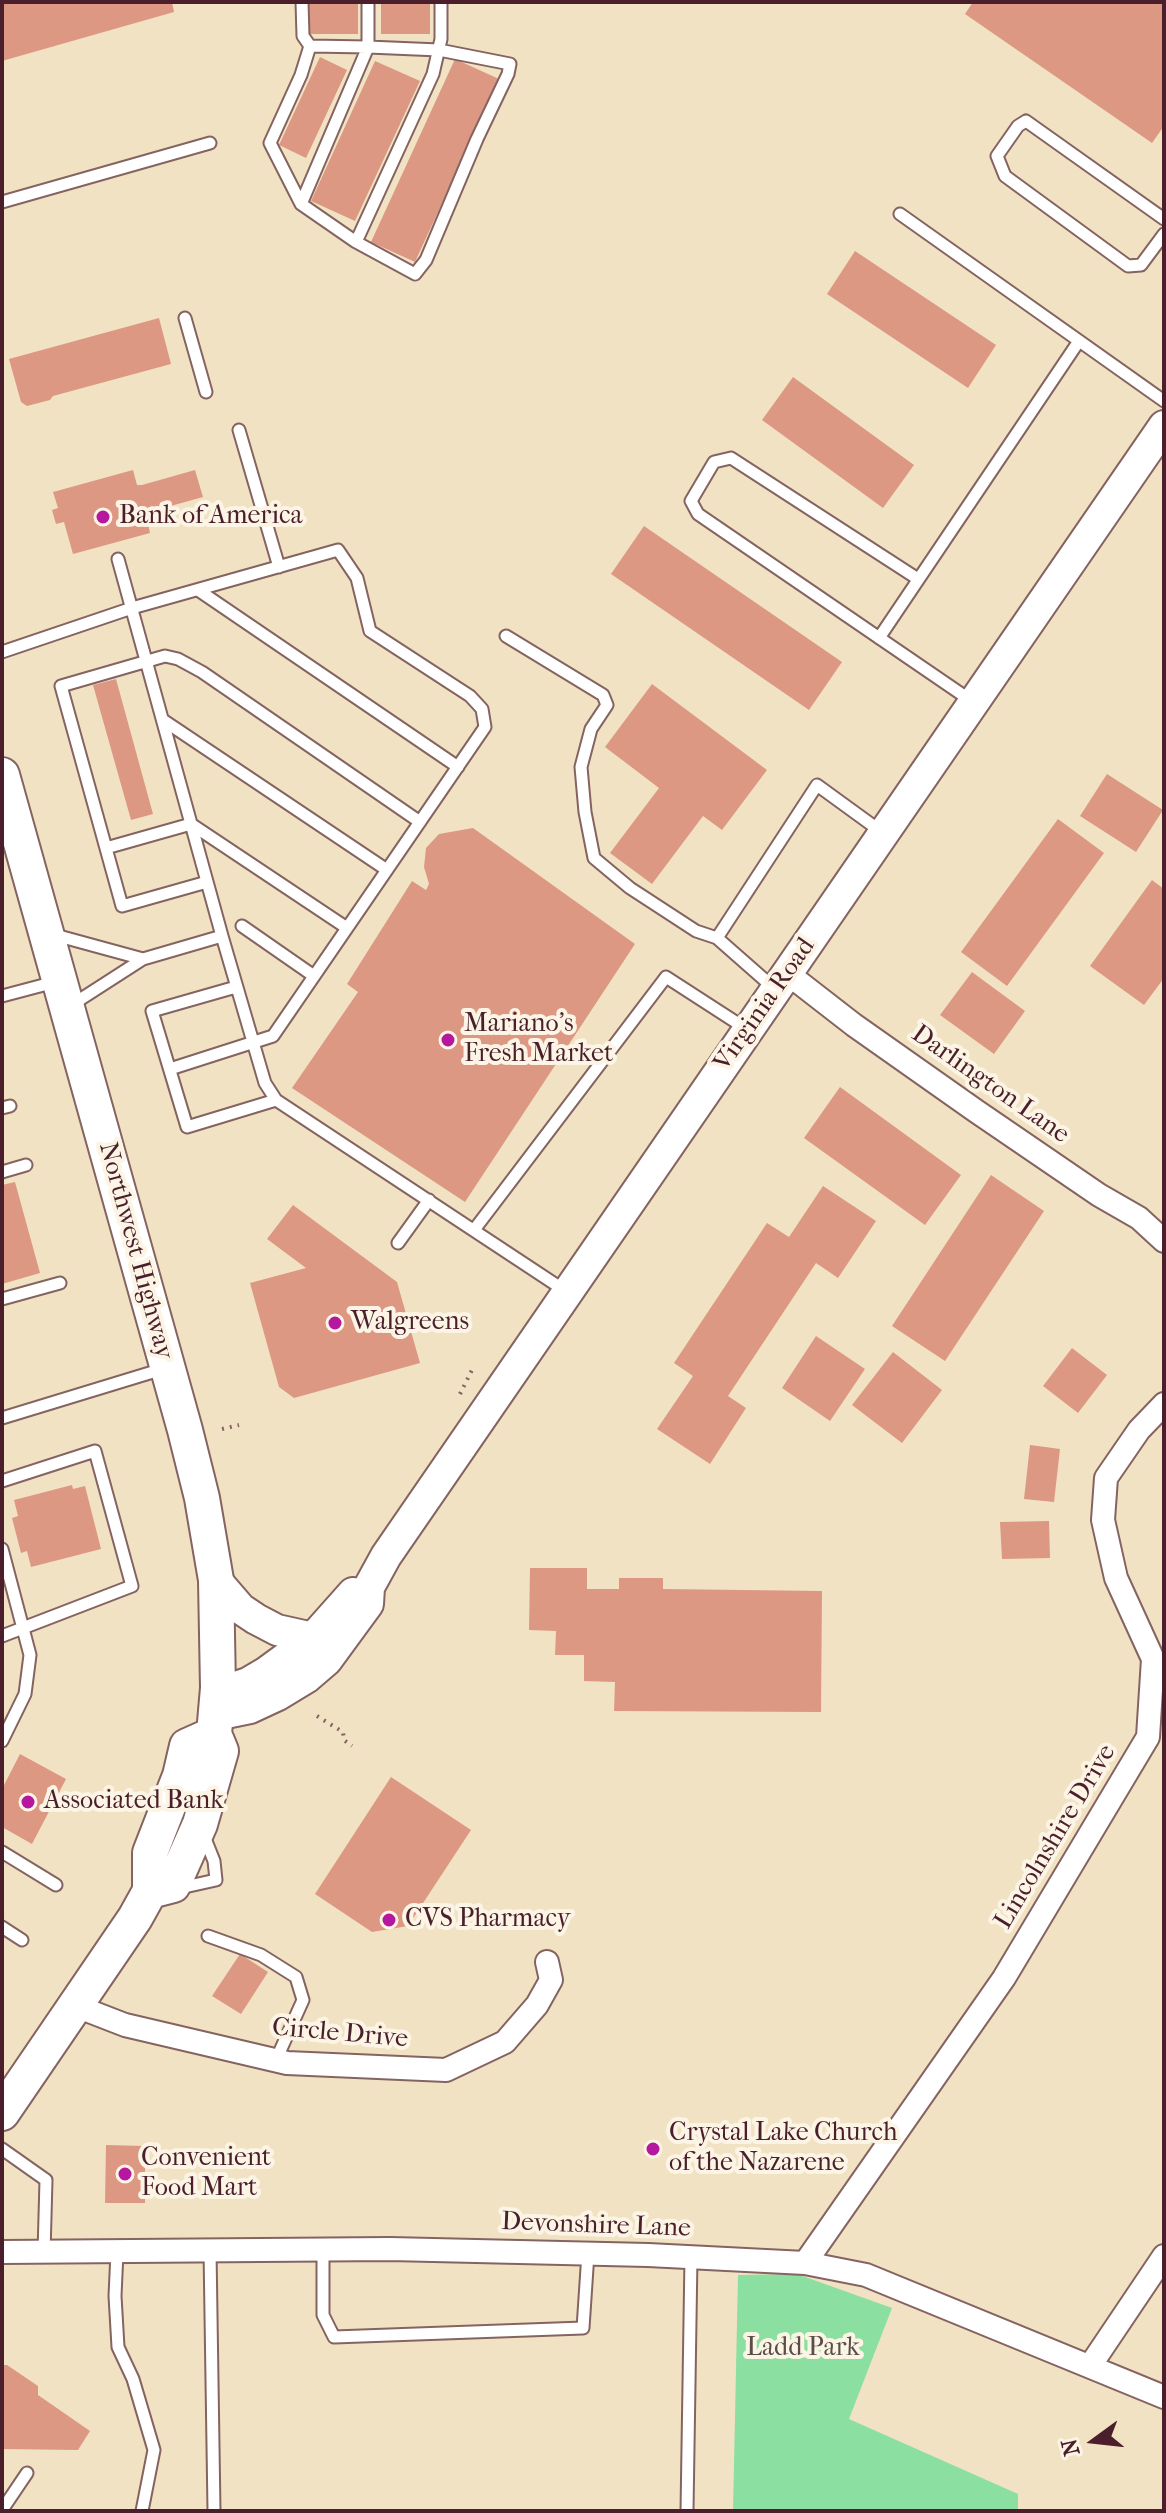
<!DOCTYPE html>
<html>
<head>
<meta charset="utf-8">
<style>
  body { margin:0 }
  #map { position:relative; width:1166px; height:2513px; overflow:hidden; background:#f2e2c4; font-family:"IM FELL French Canon",serif }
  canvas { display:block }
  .frame { position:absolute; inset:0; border:4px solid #4a1f2b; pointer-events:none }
  .north { position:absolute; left:1054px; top:2401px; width:80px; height:80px; -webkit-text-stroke:6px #fcf5e5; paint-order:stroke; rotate:255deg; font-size:22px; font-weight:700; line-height:32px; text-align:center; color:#4a1f2b }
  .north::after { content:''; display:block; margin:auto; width:28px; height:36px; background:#4a1f2b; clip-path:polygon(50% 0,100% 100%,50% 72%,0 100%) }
</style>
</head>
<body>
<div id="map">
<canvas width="1166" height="2513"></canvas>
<div class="frame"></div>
<div class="north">N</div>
</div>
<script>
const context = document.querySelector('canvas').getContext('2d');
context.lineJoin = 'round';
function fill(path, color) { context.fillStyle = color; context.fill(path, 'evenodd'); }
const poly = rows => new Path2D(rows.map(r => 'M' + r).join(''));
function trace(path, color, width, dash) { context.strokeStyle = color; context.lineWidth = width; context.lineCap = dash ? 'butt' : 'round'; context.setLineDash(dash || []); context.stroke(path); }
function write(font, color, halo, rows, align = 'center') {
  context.font = font + ' "IM FELL French Canon",serif'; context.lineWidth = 8; context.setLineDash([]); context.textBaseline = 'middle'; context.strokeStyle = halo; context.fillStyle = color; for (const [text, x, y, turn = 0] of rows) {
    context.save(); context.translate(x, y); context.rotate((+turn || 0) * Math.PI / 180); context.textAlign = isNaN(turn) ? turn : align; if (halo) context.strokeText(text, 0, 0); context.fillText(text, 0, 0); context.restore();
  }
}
const green = poly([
  [797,2274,892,2308,849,2419,1018,2494,1018,2511,733,2511,738,2275]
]);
const building = poly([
  [2,2,172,2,174,12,2,61],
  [309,2,358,2,358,34,309,34],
  [381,2,430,2,430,34,381,34],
  [973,2,1164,2,1164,126,1152,143,965,14],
  [320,57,347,70,306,158,279,145],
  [455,59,499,79,415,262,371,242],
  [375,61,420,81,355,221,311,201],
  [855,251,996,345,968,388,827,294],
  [159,318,171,364,53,396,50,400,27,406,21,402,9,359],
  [793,377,914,465,883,508,762,420],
  [133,470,137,485,142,485,195,470,203,497,149,512,152,522,148,523,150,533,73,554,64,522,56,524,52,510,58,508,53,492],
  [644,526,842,662,809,710,611,574],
  [116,679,153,814,131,820,93,685],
  [652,684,767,770,722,830,703,816,652,884,610,853,659,788,605,747],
  [1107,774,1163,810,1136,852,1080,816],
  [1058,819,1104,853,1007,986,961,952],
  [473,828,635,944,465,1202,292,1088,358,992,347,984,412,881,426,890,429,884,424,867,426,848,439,834],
  [1152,880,1164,889,1164,978,1144,1005,1090,966],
  [972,972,1025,1011,994,1054,940,1015],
  [840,1087,961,1175,925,1225,804,1138],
  [991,1175,1044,1211,945,1361,892,1326],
  [15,1182,40,1273,2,1284,2,1185],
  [823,1186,876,1221,838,1278,816,1263,728,1396,746,1408,710,1464,657,1429,693,1376,674,1363,767,1223,789,1237],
  [293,1205,397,1282,420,1363,294,1398,279,1387,250,1283,306,1268,267,1239],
  [816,1336,865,1369,830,1421,782,1388],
  [1072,1348,1107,1375,1078,1413,1043,1386],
  [893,1352,942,1390,902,1443,852,1405],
  [1030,1445,1060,1449,1054,1502,1024,1499],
  [72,1485,73,1489,85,1486,101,1549,31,1567,27,1551,21,1553,12,1518,18,1516,14,1500],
  [1049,1521,1050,1558,1002,1559,1000,1522],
  [530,1568,587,1568,587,1589,619,1589,619,1578,663,1578,663,1589,822,1591,821,1712,614,1711,615,1682,584,1681,584,1655,555,1655,556,1631,529,1630],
  [20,1754,66,1779,32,1844,2,1827,2,1789],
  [391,1777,471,1830,408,1926,372,1932,315,1894],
  [240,1954,268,1972,241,2014,212,1996],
  [106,2145,145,2146,145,2203,105,2203],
  [2,2365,7,2365,38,2386,38,2395,90,2431,78,2450,2,2449]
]);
const path = poly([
  [460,1394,472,1370],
  [222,1429,239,1425],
  [317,1716,343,1732,344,1740,352,1746]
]);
const lane = poly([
  [302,2,303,36,310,46,301,75,270,143,301,204,356,242,415,274,426,260,477,139,508,74,510,64,439,50,368,47,368,2],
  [2,202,210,143],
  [301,204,368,47,310,46],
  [900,214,1164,401],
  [1164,219,1026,121,1018,126,997,156,1005,176,1128,266,1141,265,1164,234],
  [356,242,433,74,441,39,441,2],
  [185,318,206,392],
  [239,430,279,567],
  [118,559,222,936],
  [918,579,731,458,714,462,691,501,698,514,973,702],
  [198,590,458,767],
  [506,636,603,695,607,705,591,729,581,767,585,812,594,858,630,888,696,931,717,938],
  [879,638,1079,341],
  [2,652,132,608,338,550,357,578,370,631,470,696,482,709,485,727,273,1036,170,1069],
  [163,720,387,870],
  [106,848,191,824,347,928],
  [207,882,122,906,61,686,165,656,178,659,202,672,420,822],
  [242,926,314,976],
  [55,935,143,959],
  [236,987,152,1011,187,1127,276,1100],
  [775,989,717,938,817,785,883,833],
  [2,996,55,982],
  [70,1006,143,959,222,936,265,1083,276,1100,567,1292],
  [2,1108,10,1106],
  [2,1172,26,1165],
  [474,1230,666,977,748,1030],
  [398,1243,429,1200],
  [2,1299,60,1283],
  [2,1418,166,1368],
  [2,1481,95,1451,132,1586,2,1636],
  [2,1549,30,1655,25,1694,2,1741],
  [2,1852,56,1885],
  [176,1886,189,1886,216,1880,214,1861,204,1836],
  [2,1927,22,1940],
  [208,1936,261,1955,296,1977,303,2000,276,2060],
  [2,2149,46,2180,44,2253],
  [323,2249,323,2315,334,2337,583,2328,588,2253],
  [210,2250,214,2511],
  [117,2252,115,2296,118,2347,133,2379,154,2450,142,2511],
  [2,2510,27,2473],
  [687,2511,691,2257]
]);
const street = poly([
  [787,973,854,1025,976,1111,1099,1195,1139,1218,1164,1241],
  [76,2006,125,2025,287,2063,446,2070,505,2042,537,2005,551,1980,547,1962],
  [2,2252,390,2249,648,2255,805,2263,866,2275,1164,2397],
  [805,2263,1004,1978,1148,1737,1153,1659,1116,1578,1103,1520,1106,1478,1139,1430,1164,1404],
  [1090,2366,1164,2256]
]);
const secondary = poly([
  [216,1580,241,1609,256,1619,277,1630,313,1638],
  [218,1688,233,1688,248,1683,265,1673,313,1638,353,1593],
  [216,1715,250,1708,278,1695,306,1678,327,1660,368,1604,369,1587,386,1556,1164,426]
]);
const primary = poly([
  [2,775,185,1430,202,1498,216,1580,218,1688,214,1734,221,1751,200,1824,173,1885,150,1891],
  [2,2113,135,1918,150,1891,150,1853,180,1776,187,1746,214,1734]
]);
const markers = [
  [103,517,8,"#b5179e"],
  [448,1040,8,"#b5179e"],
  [335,1323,8,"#b5179e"],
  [28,1802,8,"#b5179e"],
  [389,1920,8,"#b5179e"],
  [653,2149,8,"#b5179e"],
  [125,2174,8,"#b5179e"]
];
const poiNames = [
  ["Bank of America",119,517],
  ["Mariano's",464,1025],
  ["Fresh Market",464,1055],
  ["Walgreens",351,1323],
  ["Associated Bank",44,1802],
  ["CVS Pharmacy",405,1920],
  ["Crystal Lake Church",669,2134],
  ["of the Nazarene",669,2164],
  ["Convenient",141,2159],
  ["Food Mart",141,2189]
];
const streetNames = [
  ["Virginia Road",765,1005,-55],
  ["Darlington Lane",990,1085,35],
  ["Northwest Highway",135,1251,75],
  ["Lincolnshire Drive",1056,1837,-59],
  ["Circle Drive",340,2034,5],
  ["Devonshire Lane",596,2226,2]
];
const parkNames = [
  ["Ladd Park",803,2349]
];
fill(green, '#8bdfa0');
fill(building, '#dc9882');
trace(lane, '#856361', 15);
trace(street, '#856361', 26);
trace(secondary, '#856361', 34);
trace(primary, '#856361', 38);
trace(path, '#856361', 4, [2, 6]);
trace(lane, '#fff', 11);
trace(street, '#fff', 22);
trace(secondary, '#fff', 30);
trace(primary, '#fff', 34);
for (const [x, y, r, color] of markers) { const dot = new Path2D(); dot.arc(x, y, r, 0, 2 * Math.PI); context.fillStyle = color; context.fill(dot); trace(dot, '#fcf5e5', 3); }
write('26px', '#4a1f2b', '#fcf5e5', poiNames, 'left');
write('26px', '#4a1f2b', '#fcf5e5', streetNames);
write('26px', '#5a4f48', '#fcf5e5', parkNames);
</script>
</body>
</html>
